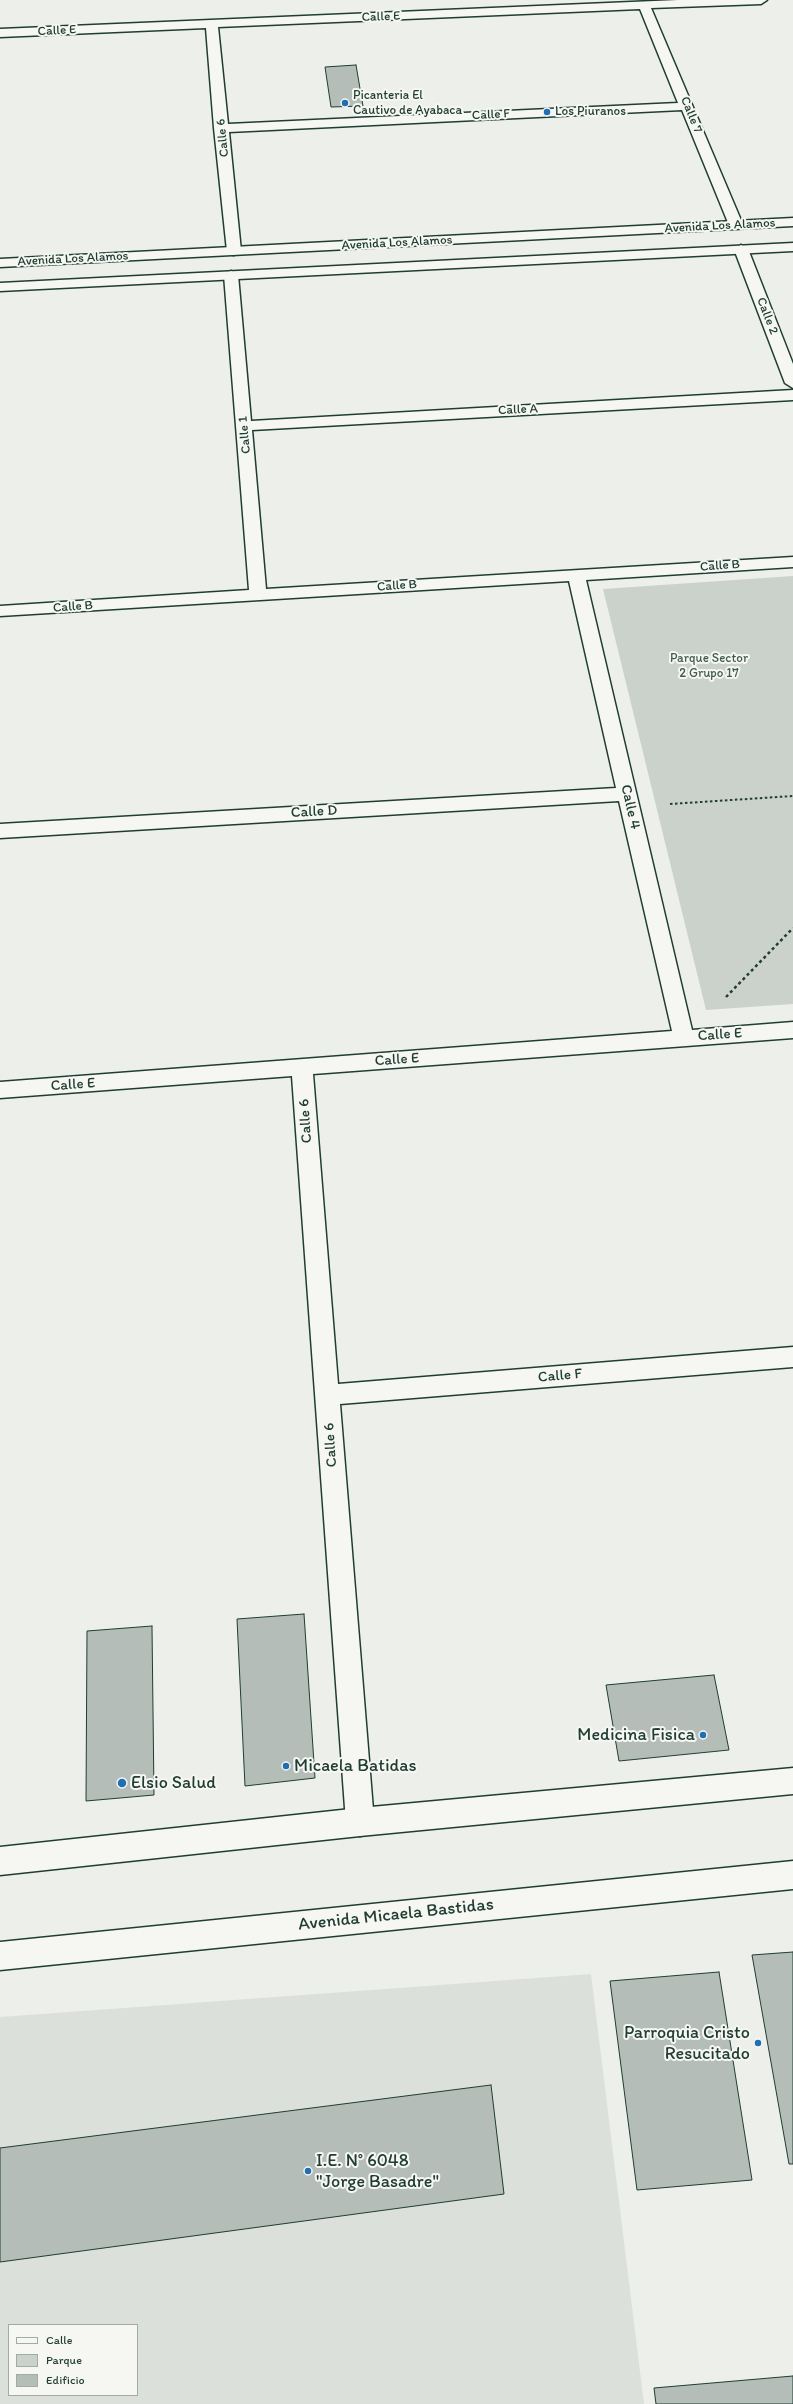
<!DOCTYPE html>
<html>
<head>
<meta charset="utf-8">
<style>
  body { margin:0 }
  #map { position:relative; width:793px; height:2404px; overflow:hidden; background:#edefea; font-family:Itim,sans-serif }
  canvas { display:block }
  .legend { position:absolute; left:8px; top:2324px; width:130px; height:72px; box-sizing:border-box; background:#f6f6f2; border:1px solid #a0aca6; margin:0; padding:5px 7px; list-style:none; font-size:12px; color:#1f3d34 }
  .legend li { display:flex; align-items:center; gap:8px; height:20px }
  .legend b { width:20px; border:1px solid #a0aca6 }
</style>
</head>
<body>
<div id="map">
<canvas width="793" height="2404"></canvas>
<ul class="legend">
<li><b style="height:5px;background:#f6f6f2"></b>Calle</li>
<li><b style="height:11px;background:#cbd2cc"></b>Parque</li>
<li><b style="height:11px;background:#b4bdb8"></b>Edificio</li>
</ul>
</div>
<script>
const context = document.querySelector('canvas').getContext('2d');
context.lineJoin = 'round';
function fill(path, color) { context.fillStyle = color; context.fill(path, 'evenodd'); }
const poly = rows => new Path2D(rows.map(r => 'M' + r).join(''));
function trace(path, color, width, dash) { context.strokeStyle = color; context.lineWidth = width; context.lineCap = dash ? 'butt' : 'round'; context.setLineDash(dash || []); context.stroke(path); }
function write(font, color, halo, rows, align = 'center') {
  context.font = font + ' Itim,sans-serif'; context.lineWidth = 4; context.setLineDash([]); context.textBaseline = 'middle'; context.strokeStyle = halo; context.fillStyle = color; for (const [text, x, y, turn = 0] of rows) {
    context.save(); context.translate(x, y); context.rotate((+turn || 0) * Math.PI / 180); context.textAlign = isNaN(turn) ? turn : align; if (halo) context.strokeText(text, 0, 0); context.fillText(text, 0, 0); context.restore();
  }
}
const built = poly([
  [591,1974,644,2404,0,2404,0,2017],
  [9,2325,137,2325,137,2395,9,2395]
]);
const green = poly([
  [793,576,793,1004,706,1010,603,589]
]);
const building = poly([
  [356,65,363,106,331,107,325,67,356,65],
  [304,1614,315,1778,245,1786,237,1619,304,1614],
  [152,1626,154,1795,86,1801,87,1631,152,1626],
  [714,1675,729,1750,619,1761,606,1685,714,1675],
  [793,1952,793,2164,789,2164,752,1955,793,1952],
  [719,1972,752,2180,637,2190,610,1981,719,1972],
  [491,2085,504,2194,0,2262,0,2148,491,2085],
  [793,2376,793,2404,656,2404,654,2388,793,2376]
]);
const pathFar1 = poly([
  [670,804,793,796]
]);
const path = poly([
  [726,997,793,928]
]);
const street = poly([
  [678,0,767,0,761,4,651,8,743,225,741,228,731,228,729,225,682,110,229,132,241,251,234,255,229,254,227,251,214,128,206,28,0,37,0,29,678,0],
  [640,9,678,103,228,124,218,27,640,9],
  [741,245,748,249,793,364,793,388,785,383,734,249,741,245],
  [231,271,238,275,251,421,793,390,793,400,252,430,266,589,793,557,793,567,586,580,692,1030,793,1022,793,1038,313,1074,338,1384,793,1347,793,1367,340,1404,374,1822,370,1832,360,1836,350,1832,346,1822,292,1076,0,1098,0,1082,672,1031,619,801,0,838,0,824,616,788,569,581,0,616,0,606,249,590,224,275,231,271]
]);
const secondary = poly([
  [793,218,793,226,0,267,0,259,793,218],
  [793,243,793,251,0,291,0,283,793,243],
  [793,1768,793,1794,360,1836,0,1875,0,1847,360,1808,793,1768],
  [793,1861,793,1889,0,1970,0,1942,793,1861]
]);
const markers = [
  [345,103,4,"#1f6fb2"],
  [547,112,4,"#1f6fb2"],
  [703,1735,4,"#1f6fb2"],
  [286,1766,4,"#1f6fb2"],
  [122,1783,5,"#1f6fb2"],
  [758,2043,4,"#1f6fb2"],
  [308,2171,4,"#1f6fb2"]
];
const farStreetnames = [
  ["Calle E",381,17,-2],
  ["Calle E",57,31,-3],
  ["Calle F",491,115,-3],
  ["Calle 7",691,115,68],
  ["Calle 6",223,138,-96],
  ["Avenida Los Alamos",720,226,-3],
  ["Avenida Los Alamos",397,243,-3],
  ["Avenida Los Alamos",73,259,-3],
  ["Calle 2",767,316,69],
  ["Calle A",518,410,-3],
  ["Calle 1",245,435,-95],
  ["Calle B",720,566,-4],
  ["Calle B",397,586,-4],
  ["Calle B",73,607,-4]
];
const farPoinames = [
  ["Picanteria El",353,96],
  ["Cautivo de Ayabaca",353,111],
  ["Los Piuranos",555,112]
];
const farParknames = [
  ["Parque Sector",709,659],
  ["2 Grupo 17",709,674]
];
const streetNames = [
  ["Calle 4",630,807,77],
  ["Calle D",314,812,-3],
  ["Calle E",720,1035,-4],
  ["Calle E",397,1060,-4],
  ["Calle E",73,1085,-4],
  ["Calle 6",306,1121,-94],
  ["Calle F",560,1376,-5],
  ["Calle 6",331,1445,-94]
];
const nearPoinames = [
  ["Medicina Fisica",695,1735,"right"],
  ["Micaela Batidas",294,1766],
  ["Elsio Salud",131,1783],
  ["Parroquia Cristo",750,2033,"right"],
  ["Resucitado",750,2054,"right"],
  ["I.E. N° 6048",316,2161],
  ["\"Jorge Basadre\"",316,2182]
];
const nearStreetnames = [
  ["Avenida Micaela Bastidas",396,1915,-6]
];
fill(built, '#dce0db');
fill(green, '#cbd2cc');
fill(building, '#b4bdb8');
trace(building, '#1f3d34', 1);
trace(street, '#1f3d34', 3);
trace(secondary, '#1f3d34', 3);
trace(pathFar1, '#1f3d34', 2, [2.5, 2.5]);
trace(path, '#1f3d34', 2.5, [3, 3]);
fill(street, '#f6f6f2');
fill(secondary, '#f6f6f2');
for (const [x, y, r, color] of markers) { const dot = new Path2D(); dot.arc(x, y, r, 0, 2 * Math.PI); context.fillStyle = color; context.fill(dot); trace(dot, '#f6f6f2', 1.5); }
write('13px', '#1f3d34', '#f6f6f2', farStreetnames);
write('13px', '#1f3d34', '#f6f6f2', farPoinames, 'left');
write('13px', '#415b52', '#f6f6f2', farParknames);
write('15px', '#1f3d34', '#f6f6f2', streetNames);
write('18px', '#1f3d34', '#f6f6f2', nearPoinames, 'left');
write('18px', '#1f3d34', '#f6f6f2', nearStreetnames);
</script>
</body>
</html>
